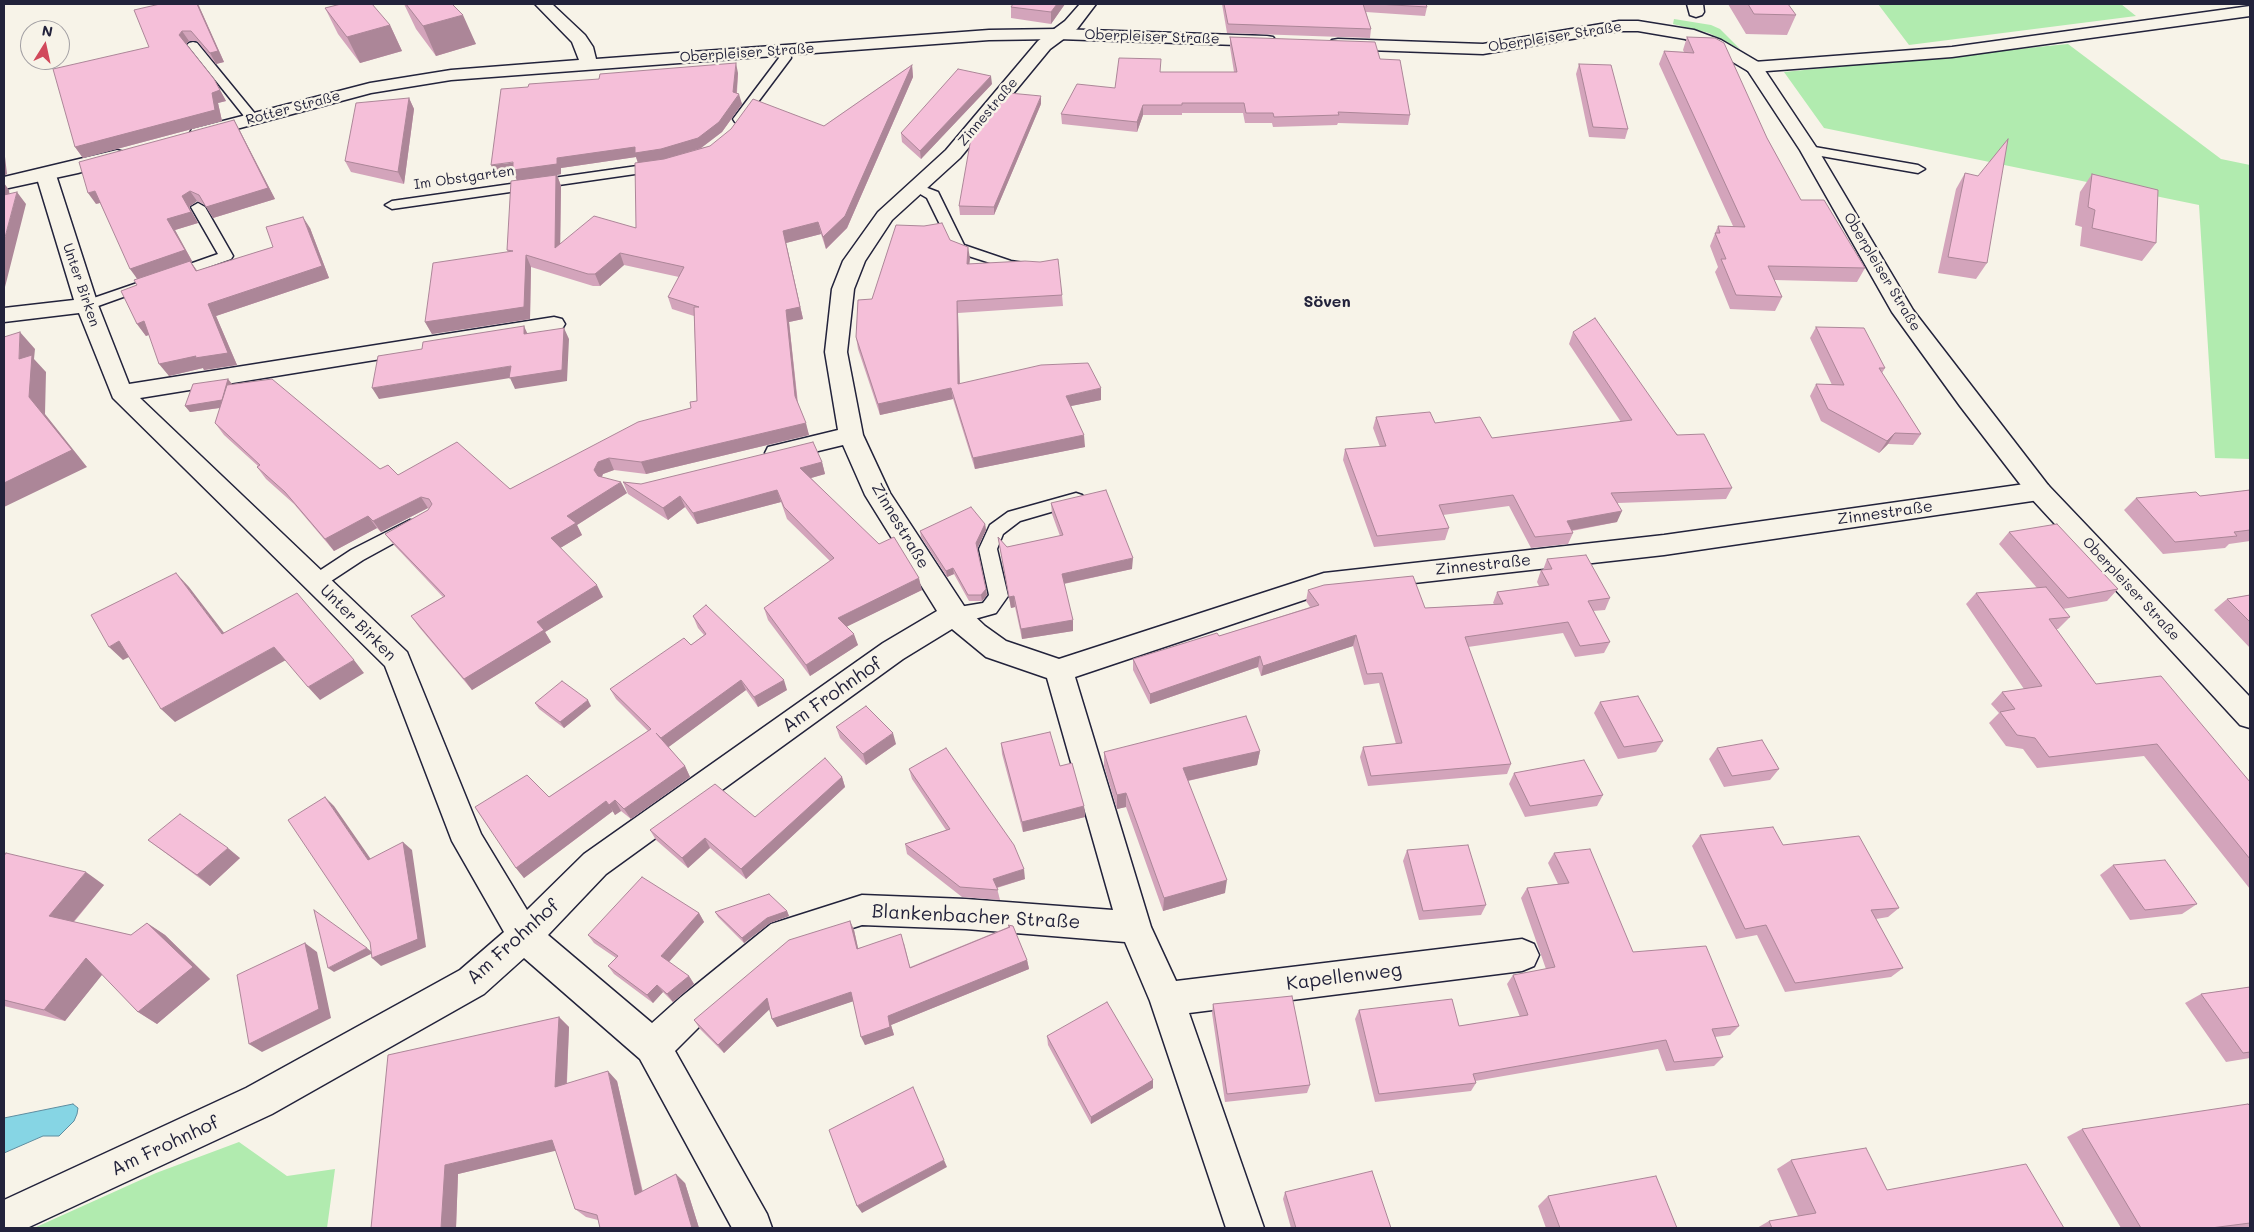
<!DOCTYPE html>
<html>
<head>
<meta charset="utf-8">
<style>
  body { margin:0 }
  #map { position:relative; width:2254px; height:1232px; overflow:hidden; background:#f7f3e8; font-family:Mali,sans-serif }
  canvas { display:block }
  .frame { position:absolute; inset:0; border:5px solid #22223b; pointer-events:none }
  .north { position:absolute; left:20px; top:20px; width:50px; height:50px; box-sizing:border-box; background:#f7f3e8; border:1px solid #a29fa3; border-radius:50%; rotate:10deg; font-size:14px; font-weight:700; line-height:20px; text-align:center; color:#22223b }
  .north::after { content:''; display:block; margin:auto; width:18px; height:22px; background:#d1495b; clip-path:polygon(50% 0,100% 100%,50% 72%,0 100%) }
</style>
</head>
<body>
<div id="map">
<canvas width="2254" height="1232"></canvas>
<div class="frame"></div>
<div class="north">N</div>
</div>
<script>
const context = document.querySelector('canvas').getContext('2d');
context.lineJoin = 'round';
function fill(path, color) { context.fillStyle = color; context.fill(path, 'evenodd'); }
const poly = rows => new Path2D(rows.map(r => 'M' + r).join(''));
function trace(path, color, width, dash) { context.strokeStyle = color; context.lineWidth = width; context.lineCap = dash ? 'butt' : 'round'; context.setLineDash(dash || []); context.stroke(path); }
function write(font, color, halo, rows, align = 'center') {
  context.font = font + ' Mali,sans-serif'; context.lineWidth = 5; context.setLineDash([]); context.textBaseline = 'middle'; context.strokeStyle = halo; context.fillStyle = color; for (const [text, x, y, turn = 0] of rows) {
    context.save(); context.translate(x, y); context.rotate((+turn || 0) * Math.PI / 180); context.textAlign = isNaN(turn) ? turn : align; if (halo) context.strokeText(text, 0, 0); context.fillText(text, 0, 0); context.restore();
  }
}
const green = poly([
  [1878,4,2121,4,2136,16,1909,45],
  [1674,19,1711,25,1720,29,1740,49,1709,33,1673,24],
  [2068,44,2221,159,2250,165,2250,459,2215,458,2199,205,1824,128,1784,72],
  [239,1142,287,1176,335,1169,327,1228,34,1228,156,1173]
]);
const water = poly([
  [73,1104,78,1108,77,1114,74,1121,59,1136,43,1136,4,1153,4,1118,73,1104]
]);
const lane = poly([
  [193,42,197,43,256,115,258,118,256,121,248,121,189,47,187,45,189,43,193,42],
  [784,47,790,51,791,58,743,122,735,122,733,119,779,58,780,49,784,47],
  [1809,146,1918,165,1925,169,1918,173,1804,153,1803,150,1804,147,1809,146],
  [658,163,665,167,663,170,392,209,385,205,392,201,658,163],
  [917,184,938,192,964,245,1011,261,1030,264,1032,267,1030,270,1009,269,953,251,927,198,910,188,917,184],
  [198,203,205,207,233,256,231,259,177,278,167,278,165,275,167,272,218,254,191,207,198,203],
  [146,280,151,281,153,284,151,287,87,310,82,308,80,305,82,302,146,280],
  [1076,493,1082,495,1085,499,1082,503,1020,521,1003,534,997,549,1008,596,996,613,971,620,954,621,947,619,945,614,947,609,983,603,989,595,979,549,990,525,1008,512,1076,493],
  [410,520,416,521,419,526,416,531,363,560,322,587,316,589,310,587,307,582,310,577,351,550,410,520]
]);
const street = poly([
  [1080,4,1096,4,1077,29,1050,49,960,158,892,220,865,261,854,289,847,352,863,435,890,493,964,606,985,626,1006,641,1059,659,1324,573,1664,535,2039,482,2048,485,2052,491,2048,497,2039,500,1664,555,1325,593,1075,677,1151,927,1176,981,1522,939,1534,944,1539,955,1534,966,1522,971,1189,1013,1264,1228,1226,1228,1150,1001,1125,942,966,929,862,925,793,947,705,1021,675,1051,767,1214,772,1228,732,1228,640,1059,524,958,484,994,272,1114,27,1228,4,1228,4,1200,246,1088,460,970,504,932,452,841,385,666,113,398,79,313,4,322,4,308,74,300,36,175,39,171,46,169,53,171,56,175,98,305,129,384,554,317,562,319,565,324,562,329,554,331,140,398,407,652,481,834,527,910,584,854,883,643,937,611,865,495,843,445,777,461,768,459,765,453,768,447,838,430,825,352,832,289,843,261,878,212,946,150,1038,41,1065,21,1080,4],
  [952,629,986,657,1047,678,1113,910,966,899,862,895,771,924,681,997,652,1023,548,935,606,874,903,659,952,629],
  [1687,4,1703,4,1704,12,1702,15,1696,17,1690,15,1687,4],
  [2250,6,2250,16,1952,57,1754,72,1748,71,1745,67,1748,63,1754,62,1952,47,2250,6]
]);
const secondary = poly([
  [535,4,552,4,585,35,593,47,596,59,989,30,1058,29,1267,36,1273,37,1276,41,1273,45,1267,46,1058,39,989,40,451,80,371,93,199,139,192,137,190,133,192,129,370,83,451,70,579,60,572,42,535,4],
  [1619,21,1638,21,1694,30,1721,40,1760,63,1818,150,1913,310,2048,485,2250,697,2250,728,2240,725,2030,497,1960,406,1892,312,1800,150,1748,71,1709,48,1685,39,1638,31,1619,31,1483,54,1338,49,1332,48,1329,44,1332,40,1338,39,1483,44,1619,21],
  [117,150,124,152,127,156,124,160,78,173,4,189,4,177,117,150]
]);
const wall = poly([
  [404,4,452,4,476,44,436,56,416,29],
  [1065,4,1051,24,1011,18,1011,7],
  [1222,4,1426,4,1427,7,1425,16,1366,12,1371,29,1370,38,1227,33],
  [1728,4,1788,4,1796,15,1787,35,1746,34],
  [199,6,224,62,216,64,197,41,189,41,186,44,214,79,226,101,218,103,222,121,83,158,75,147,149,47],
  [325,8,390,25,402,51,360,63,338,34],
  [1230,37,1380,59,1410,115,1408,125,1338,123,1337,125,1273,127,1272,123,1245,123,1243,113,1182,113,1182,115,1143,115,1137,132,1062,124,1061,114,1115,88,1161,72,1234,72,1230,47],
  [1687,37,1767,138,1801,200,1865,268,1857,282,1774,280,1782,297,1775,311,1730,309,1715,272,1718,267,1710,246,1718,226,1733,226,1659,64,1664,51,1684,52,1683,50],
  [1579,64,1628,129,1625,139,1589,137,1576,74],
  [912,65,913,77,847,228,826,249,821,234,786,243,803,319,789,322,798,403,809,435,646,474,614,470,603,474,602,477,627,493,577,525,582,535,560,548,603,597,545,632,551,642,472,690,419,627,411,616,443,597,394,545,385,534,428,510,429,509,428,508,381,532,377,528,334,551,294,504,266,479,257,467,258,466,224,435,215,423,220,408,190,412,185,406,233,384,380,469,398,475,510,489,691,408,697,401,694,316,672,309,668,297,679,277,624,265,600,286,593,286,531,267,530,319,432,334,425,322,508,252,507,250,517,180,514,173,496,176,738,73,737,93,742,104,722,132,701,148,824,126],
  [636,157,638,163,636,228,560,244,561,186,557,175,561,174,561,168],
  [992,84,921,159,902,142,901,133],
  [409,98,414,109,404,184,351,172,345,161],
  [1041,104,994,215,960,215,959,206],
  [234,120,240,131,275,199,213,218,205,205,197,201,189,207,198,223,175,230,192,261,191,262,197,271,273,247,310,228,329,278,216,316,237,365,204,370,203,368,169,376,149,335,146,336,137,324,137,279,100,203,96,204],
  [1965,173,1987,263,1976,279,1938,273,1956,189],
  [2092,174,2156,243,2142,261,2080,246,2082,227,2075,225,2080,192],
  [950,240,970,258,969,264,1062,295,1063,306,958,313,960,384,1101,400,1071,406,1085,447,975,469,953,399,880,415,858,349,856,337,872,299],
  [1816,327,1885,368,1882,373,1921,434,1913,445,1888,444,1879,453,1821,421,1810,396,1816,384,1832,385,1810,338],
  [1573,332,1732,488,1726,499,1618,503,1617,522,1572,531,1573,533,1568,544,1531,548,1509,506,1443,515,1449,528,1445,540,1374,547,1343,460,1345,449,1380,447,1373,428,1376,417,1435,423,1492,438,1621,422,1569,344],
  [822,462,825,474,811,478,922,590,847,626,858,645,810,676,768,620,764,608,830,561,787,519,781,502,697,524,685,507,668,520,628,494,623,482,641,484],
  [2250,490,2250,541,2229,544,2225,548,2163,554,2124,510,2136,498,2200,496],
  [1051,503,1132,569,1064,584,1073,631,1022,639,1015,607,1011,608,998,537,1007,547,1060,536,1052,514],
  [985,524,986,530,977,549,987,595,982,601,969,601,954,574,947,577,921,537,920,531],
  [2009,532,2118,589,2107,601,2063,609,2070,617,2058,629,2056,629,2096,684,2250,782,2250,889,2144,756,2037,768,2023,749,2006,746,1989,723,1999,713,1991,704,2002,692,2024,689,1966,604,1976,593,2037,588,1999,544],
  [1547,559,1610,598,1605,610,1593,611,1610,642,1604,653,1575,657,1563,633,1468,647,1511,764,1507,774,1368,786,1360,757,1363,747,1396,744,1379,683,1364,685,1353,646,1261,676,1258,667,1150,704,1133,670,1133,659,1219,636,1310,607,1306,601,1308,590,1425,608,1494,604,1493,603,1497,592,1539,586,1537,582,1541,570,1543,570],
  [2250,595,2250,648,2214,610,2227,599],
  [693,616,787,690,758,707,746,690,668,747,685,766,690,777,631,819,621,811,615,815,613,811,524,878,516,868,549,797,648,731,616,699,610,689,691,645,704,635,698,628],
  [1600,702,1663,741,1656,752,1618,759,1594,713],
  [535,703,591,706,564,728,539,709],
  [836,727,896,744,866,765,840,738],
  [1001,743,1060,766,1084,806,1085,817,1023,832,1002,754],
  [1717,748,1779,769,1770,780,1724,787,1709,759],
  [1260,751,1257,765,1188,781,1225,893,1163,911,1126,807,1117,809,1104,766,1104,752],
  [909,769,1025,879,997,888,1000,900,962,897,907,854,905,844,946,830,912,779],
  [1514,773,1603,795,1597,806,1525,817,1509,784],
  [842,777,845,787,746,879,710,848,688,868,656,840,650,830,755,817],
  [1700,835,1783,845,1899,908,1888,917,1876,919,1903,968,1891,977,1785,992,1757,935,1736,939,1692,846],
  [148,840,240,858,210,886],
  [1407,850,1486,905,1481,915,1419,920,1403,861],
  [1554,853,1633,952,1739,1026,1730,1035,1715,1037,1723,1057,1714,1066,1666,1071,1658,1049,1475,1081,1476,1083,1471,1091,1375,1102,1355,1019,1359,1010,1459,1026,1520,1017,1507,984,1513,975,1546,969,1521,898,1527,888,1558,884,1548,863],
  [4,856,104,885,74,922,131,935,147,923,165,935,210,979,157,1024,138,1012,102,974,65,1021,4,1006],
  [2113,865,2197,904,2182,914,2130,920,2100,875],
  [787,911,789,916,770,923,744,943,718,917,715,912],
  [699,913,704,922,669,962,689,976,694,984,673,1002,663,992,653,1003,614,974,608,966,616,958,594,943,588,935],
  [850,921,854,930,858,948,904,943,910,967,1008,927,1008,925,1013,926,1027,960,1029,969,891,1025,894,1035,865,1045,853,1001,777,1027,772,1019,769,1009,724,1053,700,1029,694,1020],
  [2250,987,2250,1058,2226,1062,2185,1003,2201,994],
  [1213,1004,1310,1085,1307,1093,1225,1102,1212,1013],
  [559,1017,569,1027,567,1083,617,1081,643,1192,685,1183,699,1228,600,1228,598,1220,586,1217,575,1209,556,1150,458,1174,456,1228,371,1228],
  [1047,1036,1153,1080,1153,1088,1091,1124,1048,1045],
  [2250,1106,2250,1227,2238,1228,2121,1228,2067,1137,2082,1129],
  [1791,1160,1887,1190,2064,1228,1757,1228,1769,1221,1798,1216,1777,1169],
  [1285,1192,1391,1228,1291,1228,1283,1199],
  [1548,1196,1677,1228,1546,1228,1538,1206]
]);
const shadedWall = poly([
  [197,4,198,4,199,6,224,62,216,64,210,53],
  [1057,4,1065,4,1051,24,1051,12],
  [463,15,476,44,436,56,423,26],
  [390,25,402,51,360,63,347,37],
  [182,31,189,41,185,45,179,35],
  [736,63,738,73,736,99,739,94,742,104,722,132,701,148,665,159,638,163,636,157,561,168,561,174,557,175,561,186,560,260,517,181,514,173,496,176,491,165,557,158,733,92],
  [912,65,913,77,847,228,826,249,823,237],
  [991,76,992,84,921,159,920,151],
  [214,79,226,101,218,103,222,121,83,158,75,147,212,93],
  [1041,96,1041,104,994,215,994,207],
  [409,98,414,109,404,184,398,172],
  [1143,105,1143,115,1137,132,1137,122],
  [234,120,240,131,275,199,213,218,206,207],
  [4,148,7,174,4,176],
  [4,183,9,190,11,207,4,197],
  [95,191,103,202,96,204,88,193],
  [190,191,197,201,189,207,198,223,175,230,192,261,191,262,198,272,138,280,130,269,167,219,182,196],
  [17,192,26,204,5,287,4,288,4,241],
  [303,217,310,228,329,278,216,316,237,365,204,370,203,368,169,376,159,364,208,304,322,266],
  [818,222,821,234,786,243,803,319,789,322,798,408,795,396,786,310,783,231],
  [968,247,970,258,968,276,967,264],
  [620,253,624,265,600,286,595,274],
  [526,255,531,267,530,319,432,334,425,322],
  [957,301,958,313,960,396,958,384],
  [144,321,153,333,146,336,137,324],
  [524,326,529,337,524,334],
  [564,328,569,339,567,381,515,389,510,378,379,399,372,388,511,366],
  [20,332,35,349,34,359,46,372,45,414,87,467,4,507,4,483,19,359],
  [228,379,233,385,226,407,190,412,185,406],
  [951,388,953,399,880,415,878,404],
  [1101,388,1101,400,1066,407,1066,396],
  [806,423,809,435,646,474,641,462],
  [1895,433,1888,444,1879,453,1887,441],
  [1084,435,1085,447,975,469,973,458],
  [609,458,614,470,603,474,599,482,594,470,598,462],
  [822,462,825,474,804,480,800,468],
  [621,482,627,493,577,525,582,535,557,550,551,538,567,516],
  [777,490,781,502,697,524,693,513],
  [680,496,685,507,668,520,663,508],
  [421,497,428,508,381,532,373,521],
  [1622,511,1617,522,1562,532,1567,521],
  [368,516,377,528,334,551,325,539],
  [985,524,986,530,977,549,976,543],
  [1133,558,1132,569,1062,584,1062,574],
  [953,568,954,574,947,577,946,571],
  [176,573,189,587,235,647,222,634],
  [919,578,922,590,842,629,838,618],
  [597,585,603,597,545,632,551,642,472,690,464,679,537,622],
  [986,589,987,595,982,601,981,595],
  [1014,596,1015,607,1011,608,1009,597],
  [1073,620,1073,631,1022,639,1021,629],
  [854,634,858,645,810,676,806,665],
  [1356,635,1353,646,1261,676,1263,666],
  [119,641,133,655,123,660,109,647],
  [274,647,286,660,175,722,161,709],
  [1260,656,1258,667,1150,704,1150,694],
  [354,660,364,673,320,700,308,687],
  [741,680,746,690,666,749,661,738],
  [784,680,787,690,758,707,754,697],
  [588,700,591,706,564,728,560,722],
  [893,733,896,744,866,765,863,754],
  [1260,751,1257,765,1182,782,1183,768],
  [685,766,690,777,631,819,624,809],
  [842,777,845,787,746,879,741,869],
  [1126,793,1126,807,1117,809,1117,795],
  [325,797,334,806,377,868,368,860],
  [615,800,621,811,615,815,609,805],
  [606,801,613,811,524,878,516,868],
  [1084,806,1085,817,1023,832,1022,822],
  [705,838,710,848,688,868,682,858],
  [403,842,412,850,426,947,381,966,372,958],
  [228,848,240,858,210,886,197,875],
  [1024,869,1025,879,995,888,993,879],
  [86,872,104,885,68,928,49,916],
  [1227,880,1225,893,1163,911,1164,898],
  [787,911,789,916,770,923,744,943,742,938,767,918],
  [699,913,704,922,667,964,661,956],
  [850,921,854,930,860,957,857,949],
  [147,923,165,935,210,979,157,1024,138,1012],
  [305,943,317,952,331,1018,262,1052,249,1044],
  [367,948,373,953,334,972,328,968],
  [86,958,106,970,65,1021,44,1010],
  [1027,960,1029,969,891,1025,894,1035,865,1045,861,1037,888,1016],
  [689,976,694,984,673,1002,667,994],
  [657,985,663,992,653,1003,647,995],
  [851,992,854,1001,777,1027,772,1019],
  [767,998,772,1007,724,1053,718,1045],
  [559,1017,569,1027,566,1096,555,1087],
  [608,1071,617,1081,645,1204,635,1195],
  [1153,1080,1153,1088,1091,1124,1091,1117],
  [552,1140,563,1149,458,1174,456,1228,441,1228,445,1165],
  [944,1160,947,1167,862,1213,857,1206],
  [676,1174,685,1183,699,1228,692,1228]
]);
const building = poly([
  [160,4,197,4,218,51,210,53,191,31,182,31,179,35,214,79,220,90,212,93,215,110,75,147,53,69,149,47,134,10,160,4],
  [341,4,372,4,390,25,347,37,325,8,341,4],
  [406,4,452,4,463,15,423,26,406,4],
  [1013,4,1057,4,1051,12,1011,7,1013,4],
  [1224,4,1363,4,1371,29,1228,24,1224,4],
  [1377,4,1426,4,1427,7,1377,4],
  [1748,4,1788,4,1796,15,1754,14,1748,4],
  [1230,37,1375,42,1380,59,1400,60,1410,115,1338,112,1339,115,1274,117,1273,113,1246,113,1244,103,1182,103,1182,105,1143,105,1137,122,1061,114,1077,84,1115,88,1119,58,1161,59,1160,72,1237,72,1230,37],
  [1687,37,1715,38,1724,43,1767,138,1801,200,1824,200,1865,268,1768,266,1782,297,1736,295,1721,259,1726,259,1715,233,1720,233,1718,226,1745,227,1664,51,1694,53,1687,37],
  [736,63,733,92,739,94,719,122,698,138,661,149,635,153,635,147,557,158,557,164,513,170,513,162,491,165,501,89,528,87,529,84,599,79,600,74,736,63],
  [1579,64,1611,65,1628,129,1593,127,1579,64],
  [912,65,845,216,823,237,818,222,783,231,800,307,786,310,795,396,806,423,641,462,609,458,598,462,594,470,598,476,621,482,567,516,576,523,551,538,597,585,537,622,544,630,464,679,411,616,445,596,385,534,428,510,432,504,429,499,421,497,373,521,368,516,325,539,285,492,257,467,260,465,215,423,227,385,272,379,380,469,388,465,398,475,457,442,510,489,638,422,691,408,690,402,697,401,694,307,699,307,668,297,684,267,620,253,595,274,588,274,526,255,524,307,425,322,433,263,513,251,507,250,511,181,556,175,555,248,594,216,636,228,635,163,664,159,710,146,731,129,753,99,824,126,912,65],
  [958,69,991,76,920,151,901,133,958,69],
  [1009,93,1041,96,994,207,959,206,971,138,1009,93],
  [409,98,398,172,345,161,356,103,409,98],
  [234,120,268,188,206,207,199,195,190,191,182,196,191,212,167,219,185,250,130,269,95,191,88,193,79,162,234,120],
  [2008,139,1987,263,1948,257,1965,173,1978,176,2008,139],
  [2092,174,2158,190,2156,243,2092,228,2095,210,2088,207,2092,174],
  [17,192,4,241,4,195,17,192],
  [303,217,322,266,208,304,228,353,195,358,196,356,159,364,144,321,137,324,121,291,137,285,134,280,190,261,196,271,273,247,266,227,303,217],
  [942,223,950,240,968,247,967,264,1025,261,1040,262,1058,259,1062,295,957,301,958,384,1041,365,1088,363,1101,388,1066,396,1084,435,973,458,951,388,878,404,856,337,858,300,872,299,896,225,924,226,942,223],
  [1595,318,1677,435,1704,434,1732,488,1611,493,1622,511,1567,521,1573,533,1535,537,1513,495,1439,505,1449,528,1377,536,1345,449,1386,446,1376,417,1430,412,1435,423,1480,417,1492,438,1632,420,1573,332,1595,318],
  [524,326,524,334,564,328,562,370,509,378,511,366,372,388,378,356,422,349,423,342,524,326],
  [1816,327,1864,328,1885,368,1879,368,1921,434,1895,433,1887,441,1828,409,1816,384,1844,385,1816,327],
  [20,332,19,359,32,355,29,397,72,450,4,483,4,337,20,332],
  [228,379,222,400,185,406,193,384,228,379],
  [813,442,822,462,800,468,879,544,894,537,919,578,838,618,854,634,806,665,764,608,834,558,784,507,777,490,693,513,680,496,663,508,623,482,641,484,813,442],
  [1106,490,1133,558,1062,574,1073,620,1021,629,1014,596,1009,597,998,537,1007,547,1063,535,1051,503,1106,490],
  [2250,490,2250,530,2234,532,2237,536,2175,542,2136,498,2196,492,2200,496,2250,490],
  [971,507,985,524,976,543,986,589,981,595,968,595,953,568,946,571,920,531,971,507],
  [2057,524,2118,589,2068,598,2009,532,2057,524],
  [1586,555,1610,598,1588,601,1610,642,1580,646,1568,622,1465,637,1511,764,1371,776,1363,747,1402,743,1382,673,1367,674,1356,635,1263,666,1260,656,1150,694,1133,659,1217,633,1219,636,1319,605,1308,590,1324,585,1413,576,1425,608,1503,604,1497,592,1549,585,1541,570,1552,569,1547,559,1586,555],
  [176,573,222,634,297,593,354,660,308,687,274,647,161,709,119,641,109,647,91,615,176,573],
  [2046,587,2070,617,2049,619,2096,684,2161,676,2250,782,2250,859,2157,744,2049,757,2035,738,2017,735,2000,712,2015,709,2002,692,2042,686,1976,593,2046,587],
  [2250,595,2250,622,2227,599,2250,595],
  [706,605,784,680,754,697,741,680,661,738,656,733,685,766,624,809,615,800,609,805,606,801,516,868,475,807,527,775,549,797,651,729,610,689,684,638,691,645,706,634,693,616,706,605],
  [562,681,588,700,560,722,535,703,562,681],
  [1638,696,1663,741,1624,747,1600,702,1638,696],
  [866,706,893,733,863,754,836,727,866,706],
  [1246,716,1260,751,1183,768,1227,880,1164,898,1126,793,1117,795,1104,752,1246,716],
  [1050,732,1060,766,1072,763,1084,806,1022,822,1001,743,1050,732],
  [1762,740,1779,769,1732,776,1717,748,1762,740],
  [946,748,1014,845,1024,869,993,879,998,890,960,887,905,844,950,829,909,769,946,748],
  [825,758,842,777,741,869,705,838,682,858,650,830,715,784,755,817,825,758],
  [1584,760,1603,795,1530,806,1514,773,1584,760],
  [325,797,368,860,403,842,418,939,372,958,370,942,288,820,325,797],
  [180,814,228,848,197,875,148,840,180,814],
  [1773,827,1783,845,1859,836,1899,908,1871,910,1903,968,1795,983,1766,925,1745,929,1700,835,1773,827],
  [1468,845,1486,905,1423,911,1407,850,1468,845],
  [1590,849,1633,952,1706,946,1739,1026,1712,1029,1723,1057,1674,1062,1666,1040,1473,1074,1476,1083,1379,1094,1359,1010,1452,999,1459,1026,1528,1015,1513,975,1555,967,1527,888,1569,883,1554,853,1590,849],
  [6,853,86,872,49,916,131,935,147,923,193,967,138,1012,86,958,44,1010,4,1000,4,856,6,853],
  [2165,860,2197,904,2145,910,2113,865,2165,860],
  [642,877,699,913,661,956,689,976,667,994,657,985,647,995,608,966,618,956,588,935,642,877],
  [769,894,787,911,767,918,742,938,715,912,769,894],
  [314,910,367,948,328,968,314,910],
  [850,921,857,949,901,934,910,968,1010,927,1008,925,1013,926,1027,960,888,1016,890,1027,861,1037,851,992,772,1019,767,998,718,1045,694,1020,789,940,850,921],
  [305,943,319,1009,249,1044,237,975,305,943],
  [2250,987,2250,1052,2243,1053,2201,994,2250,987],
  [1292,996,1310,1085,1227,1094,1213,1004,1292,996],
  [1107,1002,1153,1080,1091,1117,1047,1036,1107,1002],
  [559,1017,555,1087,608,1071,635,1195,676,1174,692,1228,600,1228,597,1215,575,1209,552,1140,445,1165,441,1228,371,1228,388,1055,559,1017],
  [913,1087,944,1160,857,1206,829,1130,913,1087],
  [2248,1104,2250,1106,2250,1223,2211,1228,2141,1228,2082,1129,2248,1104],
  [1866,1148,1887,1190,2026,1164,2064,1228,1772,1228,1769,1221,1816,1213,1791,1160,1866,1148],
  [1372,1171,1391,1228,1296,1228,1285,1192,1372,1171],
  [1656,1176,1677,1228,1560,1228,1548,1196,1656,1176]
]);
const farStreetnames = [
  ["Oberpleiser Straße",1152,37,2],
  ["Oberpleiser Straße",1555,37,-9],
  ["Oberpleiser Straße",747,53,-4],
  ["Rotter Straße",293,108,-15],
  ["Zinnestraße",988,112,-50],
  ["Im Obstgarten",464,178,-8],
  ["Oberpleiser Straße",1882,272,59],
  ["Unter Birken",81,285,71],
  ["Oberpleiser Straße",2131,589,47]
];
const farQuarternames = [
  ["Söven",1327,302]
];
const streetNames = [
  ["Zinnestraße",1885,513,-8],
  ["Zinnestraße",900,526,59],
  ["Zinnestraße",1483,565,-6],
  ["Unter Birken",358,623,45]
];
const nearStreetnames = [
  ["Am Frohnhof",832,695,-35],
  ["Blankenbacher Straße",976,917,3],
  ["Am Frohnhof",513,942,-42],
  ["Kapellenweg",1344,977,-7],
  ["Am Frohnhof",165,1146,-25]
];
fill(green, '#b1ebaf');
fill(water, '#86d5e4');
trace(water, '#5e8da0', 1);
trace(lane, '#22223b', 3);
trace(street, '#22223b', 3);
trace(secondary, '#22223b', 3);
fill(lane, '#f7f3e8');
fill(street, '#f7f3e8');
fill(secondary, '#f7f3e8');
fill(wall, '#d3a4bb');
fill(shadedWall, '#ac8698');
fill(building, '#f5bfd9');
trace(building, '#ac8698', 1);
write('14px', '#22223b', '#f7f3e8', farStreetnames);
write('bold 16px', '#22223b', '#f7f3e8', farQuarternames);
write('16px', '#22223b', '#f7f3e8', streetNames);
write('19px', '#22223b', '#f7f3e8', nearStreetnames);
</script>
</body>
</html>
